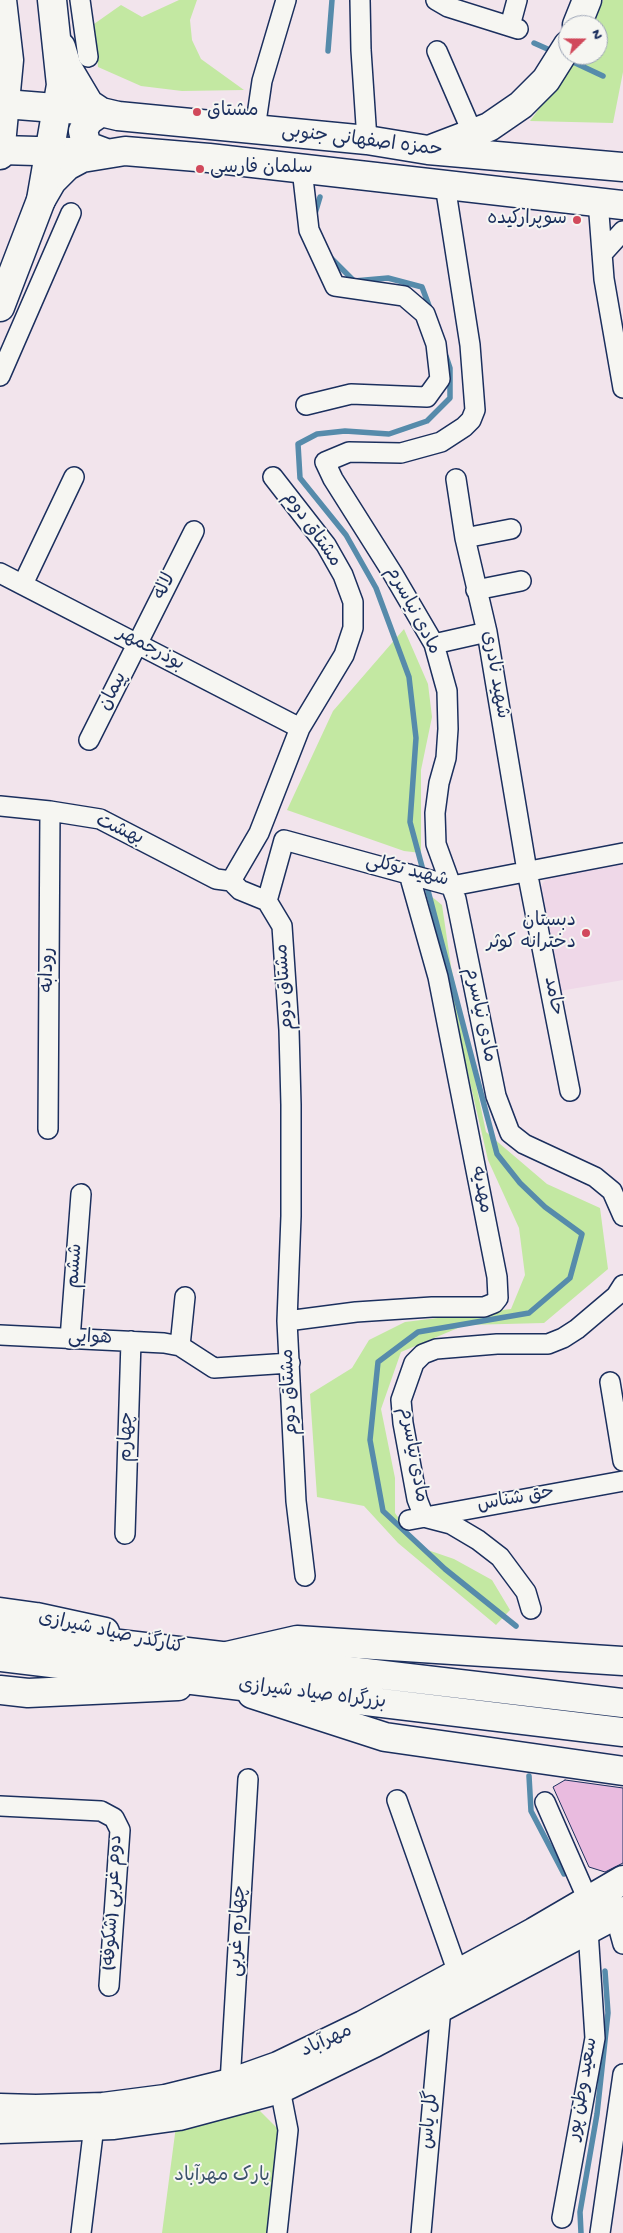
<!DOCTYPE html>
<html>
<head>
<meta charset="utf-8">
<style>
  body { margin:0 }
  #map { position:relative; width:623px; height:2233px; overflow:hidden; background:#f2e4ec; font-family:"Gochi Hand",sans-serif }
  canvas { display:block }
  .north { position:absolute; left:558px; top:15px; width:50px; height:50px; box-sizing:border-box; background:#f6f6f2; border:1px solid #9ea6b7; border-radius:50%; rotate:68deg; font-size:14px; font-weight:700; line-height:20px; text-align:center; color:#1b2f5e }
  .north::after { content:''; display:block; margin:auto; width:18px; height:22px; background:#d1495b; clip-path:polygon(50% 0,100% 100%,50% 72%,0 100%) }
</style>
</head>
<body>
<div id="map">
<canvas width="623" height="2233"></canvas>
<div class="north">N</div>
</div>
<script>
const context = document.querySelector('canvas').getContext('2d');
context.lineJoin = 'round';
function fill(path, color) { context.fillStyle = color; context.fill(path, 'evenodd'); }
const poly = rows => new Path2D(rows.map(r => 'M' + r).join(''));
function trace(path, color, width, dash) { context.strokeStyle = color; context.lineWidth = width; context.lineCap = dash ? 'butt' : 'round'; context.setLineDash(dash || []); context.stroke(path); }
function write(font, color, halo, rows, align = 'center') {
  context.font = font + ' "Gochi Hand","Playpen Sans Arabic",sans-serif'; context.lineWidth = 4; context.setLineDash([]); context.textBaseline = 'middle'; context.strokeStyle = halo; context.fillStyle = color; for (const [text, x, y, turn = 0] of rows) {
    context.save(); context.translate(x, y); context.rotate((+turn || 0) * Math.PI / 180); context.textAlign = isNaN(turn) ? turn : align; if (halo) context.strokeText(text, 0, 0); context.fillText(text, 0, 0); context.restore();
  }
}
const built = poly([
  [623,864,623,980,560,991,540,887,547,878]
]);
const green = poly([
  [179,0,197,0,190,20,192,40,201,59,244,90,182,91,141,86,98,67,94,24,121,5,142,17],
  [603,0,623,0,623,72,613,123,530,121,579,55,598,55,598,25,593,25],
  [404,629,428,684,432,717,421,770,421,853,404,851,287,810,333,711],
  [426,892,442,905,451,966,486,1132,547,1184,600,1208,608,1269,544,1323,465,1325,401,1352,381,1409,395,1478,395,1513,419,1547,454,1559,492,1580,510,1610,496,1625,398,1543,364,1506,317,1497,310,1394,352,1368,369,1340,405,1322,511,1309,525,1275,519,1228,488,1160],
  [257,2108,280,2131,268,2233,162,2233,176,2126]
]);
const stream = poly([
  [534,43,552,51],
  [328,51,332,0],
  [571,61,603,76],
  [314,217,320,197],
  [329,256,354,281,388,278,422,287,431,311],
  [424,874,410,822,416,738,409,677,376,588,346,535,300,478,298,444,317,434,345,431,389,434,427,421,450,398,450,368,446,356],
  [426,883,497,1154,520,1183,545,1207,582,1234,570,1278,529,1313,418,1332,378,1362,370,1440,383,1511,445,1569,516,1626],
  [529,1776,531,1811,564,1874],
  [581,2233,580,2212,597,2114,608,2013,605,1971]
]);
const building = poly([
  [565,1780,623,1788,623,1863,605,1872,589,1867,553,1787,565,1780]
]);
const street = poly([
  [80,0,88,57],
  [360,0,361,50,367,140],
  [436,0,448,7,518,29],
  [510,26,517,0],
  [437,51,473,134],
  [255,129,262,81,286,0],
  [302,169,309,230,335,286,404,296,425,314,436,344,440,379,427,397,351,394,306,405],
  [445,185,470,345,475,410,471,420,464,427,441,442,401,453,349,452,325,462,333,479,393,574,434,644,447,691,448,729,446,758,439,783,435,813,436,844,456,899,496,1096,510,1133,524,1144,595,1177,612,1191,623,1216],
  [598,201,604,279,623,388],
  [602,254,623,231],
  [0,376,71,213],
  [273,477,326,545,343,575,353,602,353,628,344,655,300,728,259,833,231,881,240,890,267,901,282,926,289,1030,291,1105,291,1216,287,1321,296,1501,305,1576],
  [456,479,465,538,487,632,527,871,570,1091],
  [465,538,511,529],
  [0,573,300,728],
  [23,584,74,477],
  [476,590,521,581],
  [434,644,487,632],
  [89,740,194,531],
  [0,806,50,811,100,819,216,879,231,881],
  [267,901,284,840,452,886,623,853],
  [48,1129,50,811],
  [287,1321,356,1312,432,1307,484,1307,494,1303,498,1298,497,1277,438,977,409,874],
  [0,1335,164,1343,180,1346,214,1368,290,1363],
  [70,1339,81,1194],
  [180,1346,185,1297],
  [610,1382,623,1461],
  [409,1520,623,1481],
  [125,1534,131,1341],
  [531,1609,526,1592,500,1557,478,1540,451,1524,424,1517,417,1499,403,1423,401,1400,414,1363,423,1354,436,1349,497,1344,548,1344,563,1338,577,1329,616,1296,623,1285],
  [397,1800,458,1973],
  [545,1802,588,1900],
  [0,1806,101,1811,114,1818,120,1830,109,1986],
  [615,1915,623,1944],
  [230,2083,248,1779],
  [562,2218,595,2038,588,1930],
  [81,2233,94,2126],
  [277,2233,288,2130,280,2089],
  [421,2233,441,2008],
  [600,2233,623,2074]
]);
const secondary = poly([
  [577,25,587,0],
  [61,47,67,67,89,104,101,112,118,116,367,140,428,150,623,167],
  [5,104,80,110],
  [101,112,88,121,83,131,86,143,90,147,106,153],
  [434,148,489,127,521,105,546,80,568,45],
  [0,150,72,152],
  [41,200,52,181,67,166,82,158,125,151,209,158,623,205],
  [227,1656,297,1640,623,1661],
  [252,1694,385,1737,623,1771],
  [0,2108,36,2109,103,2107,165,2099,230,2083,278,2066,363,2025,534,1932,623,1880],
  [0,2129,114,2125,179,2116,280,2089,374,2043,623,1911]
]);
const primary = poly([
  [0,155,9,60,2,0],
  [0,307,41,200,61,85,52,0],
  [0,1612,36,1617,105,1632],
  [0,1690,28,1693,178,1686]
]);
const highway = poly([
  [0,1630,623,1703],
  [0,1657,623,1732]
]);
const markers = [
  [197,112,5,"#d1495b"],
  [200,169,5,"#d1495b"],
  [577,220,5,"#d1495b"],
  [586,933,5,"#d1495b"]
];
const poiNames = [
  ["مشتاق",207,112],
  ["سلمان فارسی",210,169],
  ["سوپرارکیده",567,220,"right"],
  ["دبستان",576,922,"right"],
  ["دخترانه کوثر",576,944,"right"]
];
const streetNames = [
  ["حمزه اصفهانی جنوبی",362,142,7],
  ["مشتاق دوم",311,530,55],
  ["لاله",166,587,-64],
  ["مادی نیاسرم",412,611,62],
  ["بوذرجمهر",150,650,28],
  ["شهید نادری",494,675,80],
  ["پیمان",114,692,-63],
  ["بهشت",119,831,24],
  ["شهید توکلی",407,872,14],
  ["رودابه",49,970,-90],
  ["مشتاق دوم",286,987,-94],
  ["حامد",552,996,79],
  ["مادی نیاسرم",479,1015,78],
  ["مهدیه",480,1190,79],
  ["ششم",76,1266,-86],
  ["هوایی",90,1339,2],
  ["مشتاق دوم",291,1392,-93],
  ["چهارم",128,1437,-88],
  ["مادی نیاسرم",412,1455,80],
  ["حق شناس",516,1500,-10],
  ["کنارگذر صیاد شیرازی",111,1634,12],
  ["بزرگراه صیاد شیرازی",312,1695,7],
  ["دوم غربی (شکوفه)",114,1903,-87],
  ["چهارم غربی",239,1931,-87],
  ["مهرآباد",327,2042,-25],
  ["سعید وطن پور",584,2089,-80],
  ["گل یاس",431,2120,-85]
];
const parkNames = [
  ["پارک مهرآباد",222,2177]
];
fill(built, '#efd8e8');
fill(green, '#c3e8a2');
trace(stream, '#568bab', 5.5);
fill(building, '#e9bbdf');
trace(building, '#1b2f5e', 1);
trace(street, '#1b2f5e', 22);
trace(secondary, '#1b2f5e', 31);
trace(primary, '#1b2f5e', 31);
trace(highway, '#1b2f5e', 31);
trace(street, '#f6f6f2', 19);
trace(secondary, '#f6f6f2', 28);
trace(primary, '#f6f6f2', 28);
trace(highway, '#f6f6f2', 28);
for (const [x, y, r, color] of markers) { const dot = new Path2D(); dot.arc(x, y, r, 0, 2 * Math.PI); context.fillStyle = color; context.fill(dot); trace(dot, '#f6f6f2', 2); }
write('19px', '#1b2f5e', '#f6f6f2', poiNames, 'left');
write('19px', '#1b2f5e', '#f6f6f2', streetNames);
write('19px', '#3d546c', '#f6f6f2', parkNames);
</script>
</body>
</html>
